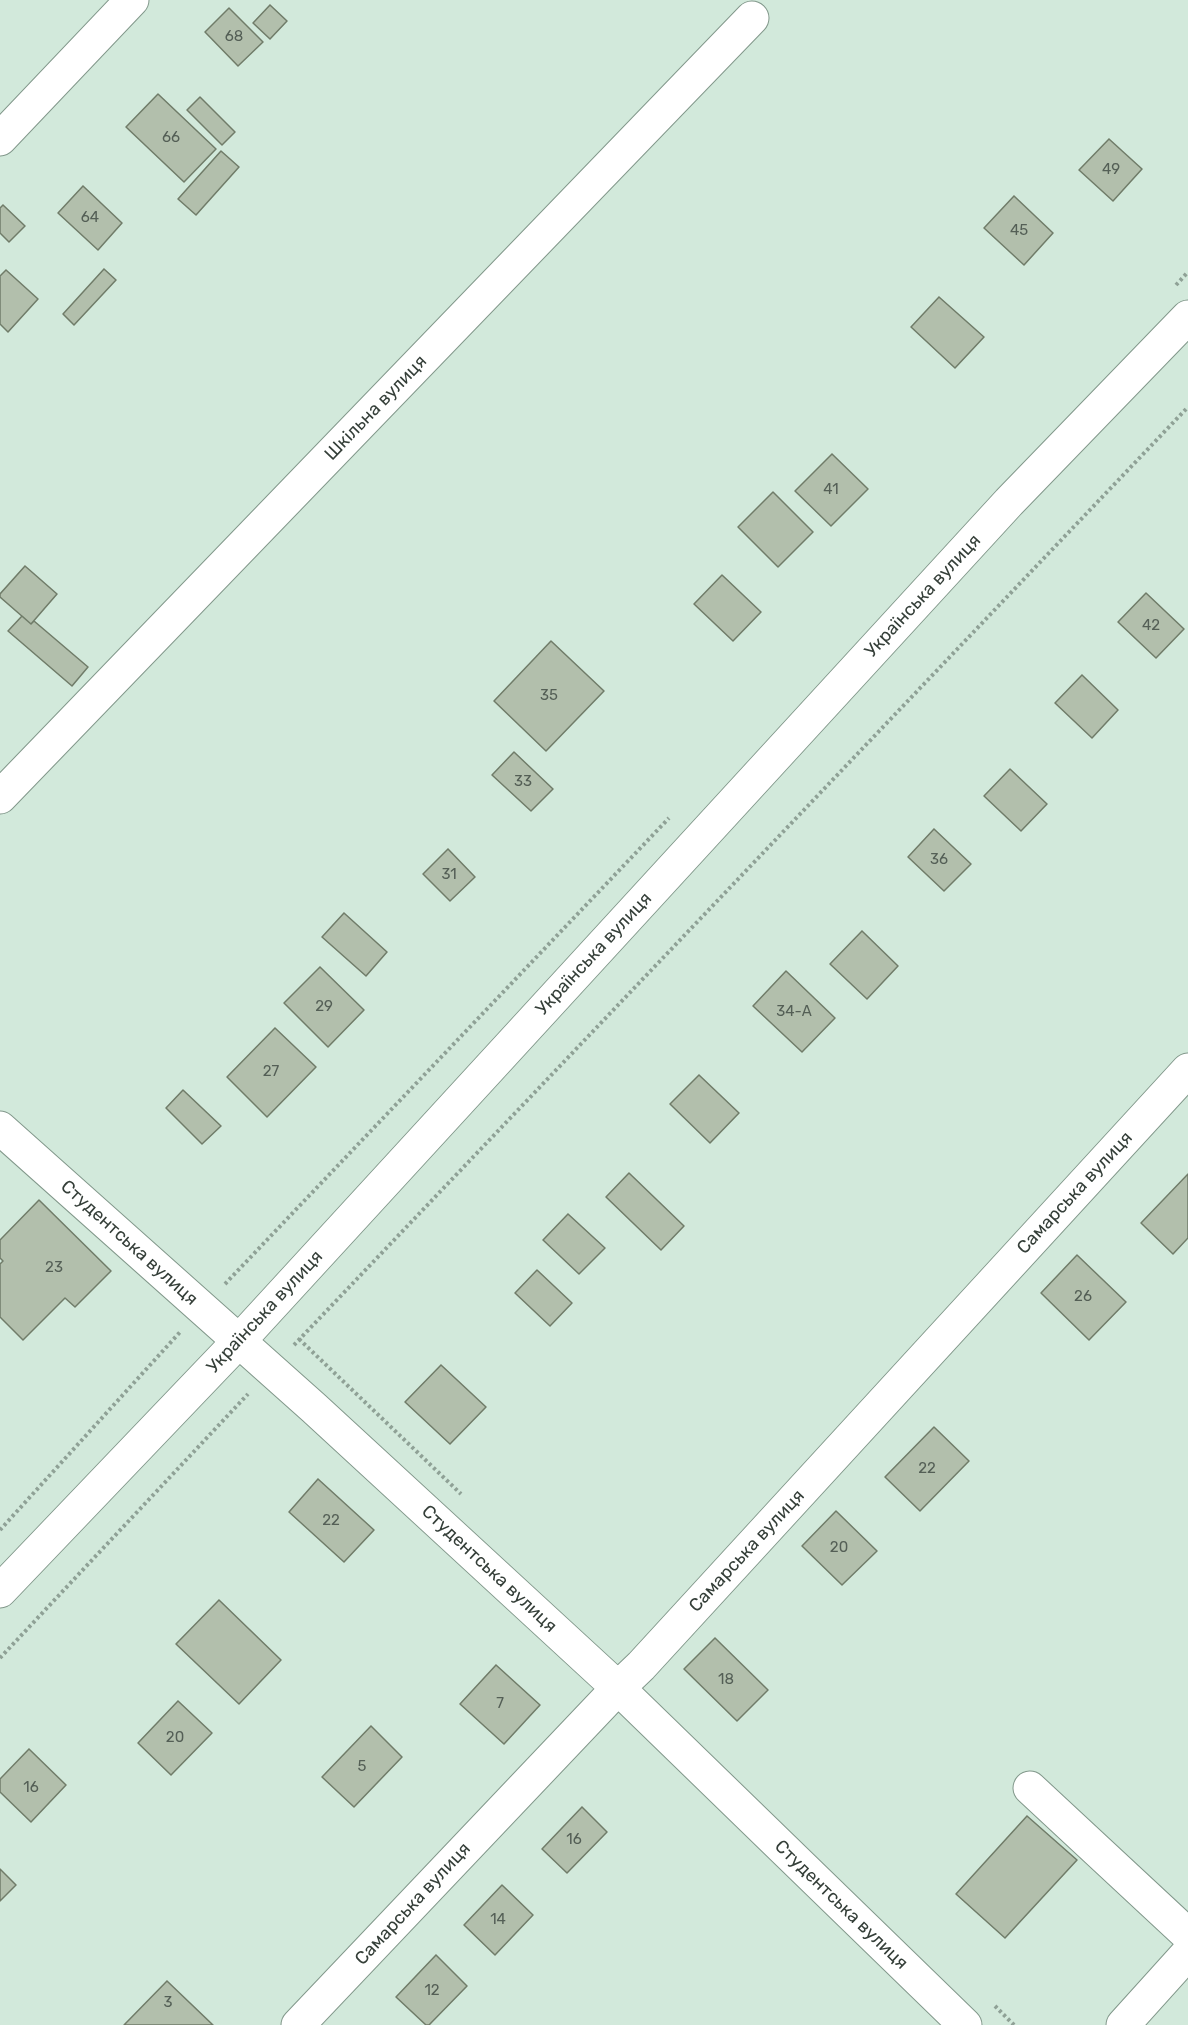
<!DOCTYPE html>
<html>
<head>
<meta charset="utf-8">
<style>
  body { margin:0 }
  canvas { display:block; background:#d2e9db }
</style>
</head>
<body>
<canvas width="1188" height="2025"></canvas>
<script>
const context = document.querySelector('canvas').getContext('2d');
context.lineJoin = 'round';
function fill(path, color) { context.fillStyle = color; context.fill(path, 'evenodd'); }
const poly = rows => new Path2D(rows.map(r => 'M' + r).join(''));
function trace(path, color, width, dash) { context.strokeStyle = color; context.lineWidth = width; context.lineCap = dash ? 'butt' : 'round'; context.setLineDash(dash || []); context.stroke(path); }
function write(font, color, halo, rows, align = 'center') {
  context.font = font + ' Rubik,sans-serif'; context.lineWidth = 4.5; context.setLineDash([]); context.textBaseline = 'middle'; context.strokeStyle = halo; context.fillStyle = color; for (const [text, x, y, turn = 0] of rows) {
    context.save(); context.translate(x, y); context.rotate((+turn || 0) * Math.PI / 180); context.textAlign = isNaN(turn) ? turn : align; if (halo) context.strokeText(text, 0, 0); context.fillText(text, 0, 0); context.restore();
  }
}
const building = poly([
  [270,5,287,21,270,39,253,23,270,5],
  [229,8,263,42,238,66,205,32,229,8],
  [158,94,216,149,184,182,126,127,158,94],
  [200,97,235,132,222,145,187,110,200,97],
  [1109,139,1142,169,1113,201,1079,170,1109,139],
  [221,151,239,167,196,215,178,199,221,151],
  [83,186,122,223,98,250,58,213,83,186],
  [1014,196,1053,233,1024,265,984,228,1014,196],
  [3,205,25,226,9,242,0,233,0,208,3,205],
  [104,269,116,280,74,325,63,314,104,269],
  [6,270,38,299,8,332,0,324,0,276,6,270],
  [939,297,984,337,955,368,911,327,939,297],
  [832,454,868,489,831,526,795,491,832,454],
  [773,492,813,532,778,567,738,527,773,492],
  [25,566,57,594,31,624,0,597,0,594,25,566],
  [722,575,761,612,733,641,694,604,722,575],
  [1146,593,1184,629,1156,658,1118,622,1146,593],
  [22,616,31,624,34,621,88,667,72,686,8,631,22,616],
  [551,641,604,691,546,751,494,701,551,641],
  [1082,675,1118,710,1092,738,1055,703,1082,675],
  [514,752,553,789,531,811,492,775,514,752],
  [1010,769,1047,804,1021,831,984,796,1010,769],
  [934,829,971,864,944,891,908,857,934,829],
  [448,849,475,877,450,901,423,874,448,849],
  [344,913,387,952,366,976,322,937,344,913],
  [862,931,898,966,867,999,830,964,862,931],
  [320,967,364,1010,328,1047,284,1003,320,967],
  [786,971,835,1018,802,1052,753,1006,786,971],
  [275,1028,316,1067,267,1117,227,1077,275,1028],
  [699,1075,739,1113,710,1143,670,1104,699,1075],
  [183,1090,221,1126,202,1144,166,1108,183,1090],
  [629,1173,684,1226,661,1250,606,1197,629,1173],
  [1188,1174,1188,1238,1173,1254,1141,1223,1188,1174],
  [39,1200,111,1271,75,1307,65,1298,23,1340,0,1317,0,1264,3,1261,0,1258,0,1240,39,1200],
  [568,1214,605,1248,579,1274,543,1240,568,1214],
  [1077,1255,1126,1302,1089,1340,1041,1293,1077,1255],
  [537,1270,572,1303,550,1326,515,1293,537,1270],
  [441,1365,486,1407,450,1444,405,1402,441,1365],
  [934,1427,969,1461,920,1511,885,1477,934,1427],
  [318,1479,374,1530,344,1562,289,1512,318,1479],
  [836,1511,877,1551,842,1585,802,1546,836,1511],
  [219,1600,281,1660,239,1704,176,1644,219,1600],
  [715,1638,768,1690,737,1721,684,1669,715,1638],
  [496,1665,540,1705,504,1744,460,1704,496,1665],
  [178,1701,212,1733,171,1775,138,1743,178,1701],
  [371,1726,402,1757,354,1807,322,1777,371,1726],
  [29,1749,66,1785,31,1822,0,1792,0,1779,29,1749],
  [582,1807,607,1832,567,1873,542,1849,582,1807],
  [1027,1816,1077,1860,1005,1938,956,1894,1027,1816],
  [0,1869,16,1885,0,1901,0,1869],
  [502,1885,533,1915,495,1955,464,1925,502,1885],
  [436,1955,467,1986,429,2025,426,2025,396,1997,436,1955],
  [167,1981,213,2025,124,2025,167,1981]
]);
const path = poly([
  [1176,285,1188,272],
  [225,1284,669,818],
  [299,1339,461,1494],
  [294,1345,1188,407],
  [0,1530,181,1331],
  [0,1658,248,1394],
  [995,2006,1014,2025]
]);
const minor = poly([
  [0,139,132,0],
  [0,797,752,18],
  [0,1128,314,1408,618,1688,965,2025],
  [0,1591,239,1341,1009,502,1188,317],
  [1030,1788,1188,1935],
  [298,2025,618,1688,641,1666,1188,1070],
  [1123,2025,1188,1953]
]);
const numberNames = [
  ["68",234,37],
  ["66",171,138],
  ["49",1111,170],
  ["64",90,218],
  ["45",1019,231],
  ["41",831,490],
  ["42",1151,626],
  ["35",549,696],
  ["33",523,782],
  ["36",939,860],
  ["31",449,875],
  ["29",324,1007],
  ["34-А",794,1012],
  ["27",271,1072],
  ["23",54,1268],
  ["26",1083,1297],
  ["22",927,1469],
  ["22",331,1521],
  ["20",839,1548],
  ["18",726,1680],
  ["7",500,1704],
  ["20",175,1738],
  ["5",362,1767],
  ["16",31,1788],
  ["16",574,1840],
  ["14",498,1920],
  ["12",432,1991],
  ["3",168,2003]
];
const streetNames = [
  ["Шкільна вулиця",376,408,-46],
  ["Українська вулиця",923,596,-47],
  ["Українська вулиця",594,954,-47],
  ["Самарська вулиця",1075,1193,-47],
  ["Студентська вулиця",129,1243,42],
  ["Українська вулиця",265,1312,-47],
  ["Самарська вулиця",747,1551,-47],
  ["Студентська вулиця",489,1569,43],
  ["Самарська вулиця",413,1904,-47],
  ["Студентська вулиця",841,1905,44]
];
fill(building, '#b2bfac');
trace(building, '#707c69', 1.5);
trace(minor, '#82988b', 35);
trace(path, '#8fa196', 4, [3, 3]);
trace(minor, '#fff', 33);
write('15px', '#545f56', null, numberNames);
write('18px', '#353f39', '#fff', streetNames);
</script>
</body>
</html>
